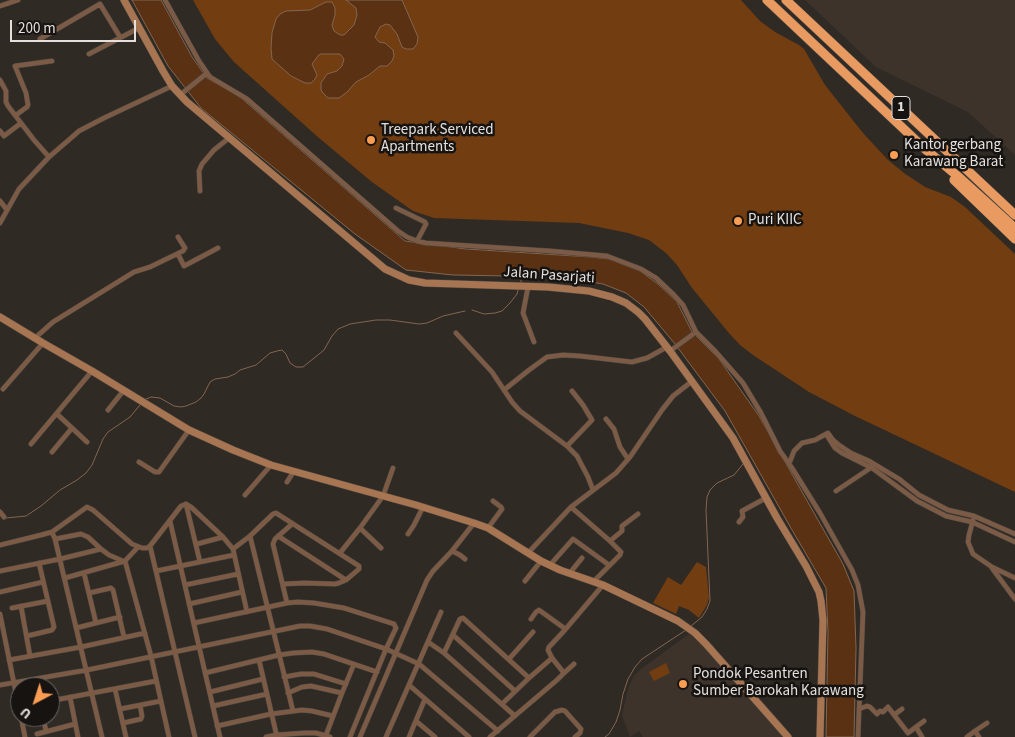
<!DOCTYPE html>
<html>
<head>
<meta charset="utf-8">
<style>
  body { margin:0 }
  #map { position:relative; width:1015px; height:737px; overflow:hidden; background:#302a25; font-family:"Source Sans 3",sans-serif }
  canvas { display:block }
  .north { position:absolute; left:10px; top:677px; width:50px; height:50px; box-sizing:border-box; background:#161311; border:1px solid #686563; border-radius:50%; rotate:220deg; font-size:14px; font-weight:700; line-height:20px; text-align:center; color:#e4e0dd }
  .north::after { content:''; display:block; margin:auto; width:18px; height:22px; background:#fc9d54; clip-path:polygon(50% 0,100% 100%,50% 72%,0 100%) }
  .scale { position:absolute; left:10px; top:20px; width:126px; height:22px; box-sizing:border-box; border:2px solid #e4e0dd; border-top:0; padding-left:6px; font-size:15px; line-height:18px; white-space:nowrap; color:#e4e0dd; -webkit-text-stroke:4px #161311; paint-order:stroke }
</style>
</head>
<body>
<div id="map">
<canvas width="1015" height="737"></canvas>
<div class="north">U</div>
<div class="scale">200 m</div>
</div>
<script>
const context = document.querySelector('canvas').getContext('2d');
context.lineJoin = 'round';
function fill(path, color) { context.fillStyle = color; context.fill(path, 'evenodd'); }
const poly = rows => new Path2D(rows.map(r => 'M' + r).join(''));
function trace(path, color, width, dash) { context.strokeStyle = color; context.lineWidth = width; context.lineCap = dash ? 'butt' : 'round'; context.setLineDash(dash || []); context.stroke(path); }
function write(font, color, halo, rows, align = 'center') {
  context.font = font + ' "Source Sans 3",sans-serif'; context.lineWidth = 5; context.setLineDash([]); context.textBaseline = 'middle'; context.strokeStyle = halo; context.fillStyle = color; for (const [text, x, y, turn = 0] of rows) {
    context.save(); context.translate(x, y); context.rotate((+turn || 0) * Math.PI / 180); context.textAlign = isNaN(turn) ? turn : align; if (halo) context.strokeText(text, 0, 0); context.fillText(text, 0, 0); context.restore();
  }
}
const built = poly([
  [805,0,1015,0,1015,155,968,112,876,67],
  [689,634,706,648,755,706,784,737,643,737,639,731,630,737,622,715,628,690,633,677,641,669]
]);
const green = poly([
  [193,0,741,0,760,21,775,32,799,45,804,49,825,85,863,133,888,160,904,173,925,187,951,197,965,207,1015,254,1015,492,853,415,809,392,753,355,740,345,728,332,692,288,677,265,666,253,649,240,628,233,579,223,434,218,413,211,372,182,319,138,234,62,215,39],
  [697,562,706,567,709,598,707,605,699,618,689,610,679,606,676,614,653,603,668,577,681,585],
  [666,663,670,673,654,681,649,672]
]);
const water = poly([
  [132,0,161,0,192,57,207,78,239,96,405,241,466,249,591,257,609,259,640,271,658,284,677,302,692,332,719,359,759,416,843,564,854,591,856,648,854,737,826,737,828,632,826,588,792,530,725,411,675,344,644,307,626,293,603,284,562,277,453,275,406,270,355,234,201,108,168,66,132,0],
  [346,0,402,0,418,37,417,44,413,49,406,49,402,47,397,34,390,25,386,24,380,27,375,37,379,42,385,43,393,50,394,56,392,61,387,66,380,66,369,75,356,82,347,92,339,98,328,98,323,93,321,90,321,83,327,74,337,71,342,66,344,59,340,54,320,54,318,56,312,64,317,75,315,79,311,83,305,83,291,76,272,59,271,48,272,33,276,19,280,14,286,11,310,10,326,2,332,2,335,8,335,15,332,25,334,31,340,35,344,35,354,25,357,15,356,8,346,0]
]);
const stream = poly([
  [521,283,521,276],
  [472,310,484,314,495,313,502,311,510,303,517,294,518,290],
  [144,400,151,397,160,398,174,406,181,407,186,406,196,402,201,398,204,394,210,382,215,379,228,377,235,374,240,370,256,365,270,353,277,351,282,350,286,354,290,363,296,367,303,367,324,350,332,336,338,329,350,324,376,320,390,320,419,324,427,323,443,316,465,311],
  [6,518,26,516,41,506,60,490,77,480,86,473,92,465,103,439,108,432,130,417,140,405],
  [691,626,702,617,707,609,710,601,706,510,707,497,710,490,717,483,734,475,743,464],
  [605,737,609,734,616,722,620,710,623,694,628,679,635,667,642,659,686,630]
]);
const street = poly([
  [165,0,199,61,210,77,247,99,398,231,407,237,417,241,426,243,550,251,607,256,641,269,656,278,674,295,683,305,696,332,715,351,743,383,761,413,780,451,792,468,820,513,852,570,858,585,863,612,858,737],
  [0,6,18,0],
  [40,39,100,4,120,37],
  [89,54,139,28],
  [0,80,6,91,6,102,8,106,34,140,49,157],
  [180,95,207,73],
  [16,115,27,107,28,105,26,93,15,66,52,61],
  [0,131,4,136,21,123],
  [200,191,199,171,202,164,214,150,229,138],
  [0,201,7,210],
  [396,208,425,222,426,224,417,241],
  [0,223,19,189,49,157,71,138,79,131,104,118,172,86],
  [178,254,184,266,218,248],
  [528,287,523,313,534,342],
  [456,333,492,372,512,402,520,411,567,446,577,456,588,477,593,490],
  [35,338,53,322,134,272,150,267,183,251,185,248,178,237],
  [670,351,696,332],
  [3,389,43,343],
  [504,390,529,370,547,357,563,355,580,356,632,362,647,358,667,347],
  [108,410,124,390],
  [57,414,87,442],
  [606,419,614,429,620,447,628,459],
  [826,434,835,448,842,453,872,468,917,501,946,516,972,522,1015,542],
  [31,444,92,371],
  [567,446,592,420,583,405,572,391],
  [52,452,72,428],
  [139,462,155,472,159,472,189,430],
  [789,464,794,451,802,443,815,440,828,433,833,440,839,445,851,453,869,461,899,479,919,495,948,510,974,516,1015,534],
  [287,482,294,471],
  [836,491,872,467],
  [245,495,271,465],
  [186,504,191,507,223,537,233,549,247,612],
  [186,504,200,562],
  [571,507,610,541,621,552,620,555,594,581],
  [0,512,4,517],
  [973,520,969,535,968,542,973,554,992,567,1015,578],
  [170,521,220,737],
  [739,522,743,517,742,511,766,498],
  [488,528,502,509,501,507,493,501],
  [52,532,55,539,102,737],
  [408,534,414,525,423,507],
  [250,536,293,711],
  [278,536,346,580],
  [55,539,81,534,88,537,101,549,109,555,123,561],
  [610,541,622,531,622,526,638,514],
  [197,544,223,537],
  [0,545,41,535,52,532,87,507,93,510,132,544,142,548,147,548,150,546,181,506,186,504],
  [150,546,195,737],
  [381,548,360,528,383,496,393,468],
  [233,549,250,536,273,514,276,513,359,566,359,569,346,580,339,583,335,584,305,583,283,584],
  [340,553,360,528],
  [528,553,571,507,616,473,630,457,662,410,673,396,691,382],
  [465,559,460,555,452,551,474,523],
  [125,561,151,656,169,737],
  [550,565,573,539,609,565],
  [992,568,1015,599],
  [0,571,60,559,101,549],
  [156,571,234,555],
  [84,573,96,623],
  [569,574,582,558],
  [65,578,125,561,138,547],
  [525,581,541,561],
  [185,585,238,574],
  [0,592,43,582],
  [89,593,111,588,113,590,124,637],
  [287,603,273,544,275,539,292,524],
  [189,604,242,592],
  [21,606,30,656],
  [12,608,48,601],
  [0,614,20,713],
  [194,623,287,603,298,602,314,603,344,608,394,624,396,628,386,649,350,737],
  [76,628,120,617],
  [564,631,603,585],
  [453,635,515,691],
  [27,636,52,630,54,627,39,563],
  [428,642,444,653,515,716],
  [444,653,460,619,463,618,529,678],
  [509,659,533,632],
  [9,660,81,647,145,633],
  [259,660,277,737],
  [205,673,279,655,293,653,312,652,324,654,377,672],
  [564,673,574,664],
  [284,677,301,674,314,674,346,684],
  [0,685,87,670,300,626,310,626,327,629,386,649,419,664,498,731],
  [409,685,469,737],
  [115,689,126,737],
  [210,692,263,679],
  [288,693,302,687,311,686,342,693],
  [70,697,78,737],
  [50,701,156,681],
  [502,704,529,678,552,658],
  [213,706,267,694],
  [120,709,161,701],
  [859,709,867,706,870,707,877,714,880,711,883,712,888,707,908,733,924,721],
  [894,715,902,709],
  [21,717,25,737],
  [43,717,46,731],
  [416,721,435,737],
  [123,723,141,719,142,716,140,705],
  [217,726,271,714,302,710,312,711,333,716],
  [916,727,922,737],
  [37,734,75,724],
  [326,735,342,693,354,664],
  [266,737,276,735,304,733,316,733,330,737],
  [360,737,427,580,433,571,452,551],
  [386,737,441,612],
  [409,737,425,699],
  [490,737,557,680,564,673,552,658,548,650,549,647,564,631,564,628,539,610,536,612,531,619],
  [530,737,555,712,562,710,565,711,581,729,580,733,575,737],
  [967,737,975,731],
  [979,737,975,731,987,723]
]);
const secondary = poly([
  [124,0,163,71,172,86,187,102,385,269,409,280,425,283,548,287,589,291,612,297,626,303,638,312,645,319,670,351,733,438,777,518,806,566,819,592,821,601,823,620,820,737],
  [0,317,43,343,92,371,189,430,233,450,271,465,416,505,474,523,488,528,541,561,560,570,603,585,678,621,695,633,706,644,788,737]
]);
const highway = poly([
  [767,0,925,149,960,178,1015,228],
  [786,0,1015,215],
  [954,180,1015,239]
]);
const markers = [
  [371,140,5,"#fc9d54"],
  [894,155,5,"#fc9d54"],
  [738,221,5,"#fc9d54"],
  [683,684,5,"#fc9d54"]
];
const shields = [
  [901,108,18]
];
const shieldNames = [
  ["1",901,108]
];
const poiNames = [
  ["Treepark Serviced",381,131],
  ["Apartments",381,148],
  ["Kantor gerbang",904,146],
  ["Karawang Barat",904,163],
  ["Puri KIIC",748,221],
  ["Pondok Pesantren",693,675],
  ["Sumber Barokah Karawang",693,692]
];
const streetNames = [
  ["Jalan Pasarjati",549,276,4]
];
fill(built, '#3e332b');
fill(green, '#723d10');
fill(water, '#5a3213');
trace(water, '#836650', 1);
trace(stream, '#836650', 1);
trace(street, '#4d4742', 5.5);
trace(secondary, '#4d4742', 8);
trace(highway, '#4d4742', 10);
trace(street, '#7b5b45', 4.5);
trace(secondary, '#a77551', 7);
trace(highway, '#e89a61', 9);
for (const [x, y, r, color] of markers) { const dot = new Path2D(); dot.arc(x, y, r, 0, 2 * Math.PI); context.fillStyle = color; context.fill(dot); trace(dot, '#161311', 2); }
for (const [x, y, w] of shields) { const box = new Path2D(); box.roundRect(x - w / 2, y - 11.5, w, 23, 4); context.fillStyle = '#161311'; context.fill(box); trace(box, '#e4e0dd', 1); }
write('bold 14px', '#e4e0dd', null, shieldNames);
write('15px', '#e4e0dd', '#161311', poiNames, 'left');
write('15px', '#e4e0dd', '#161311', streetNames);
</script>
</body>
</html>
